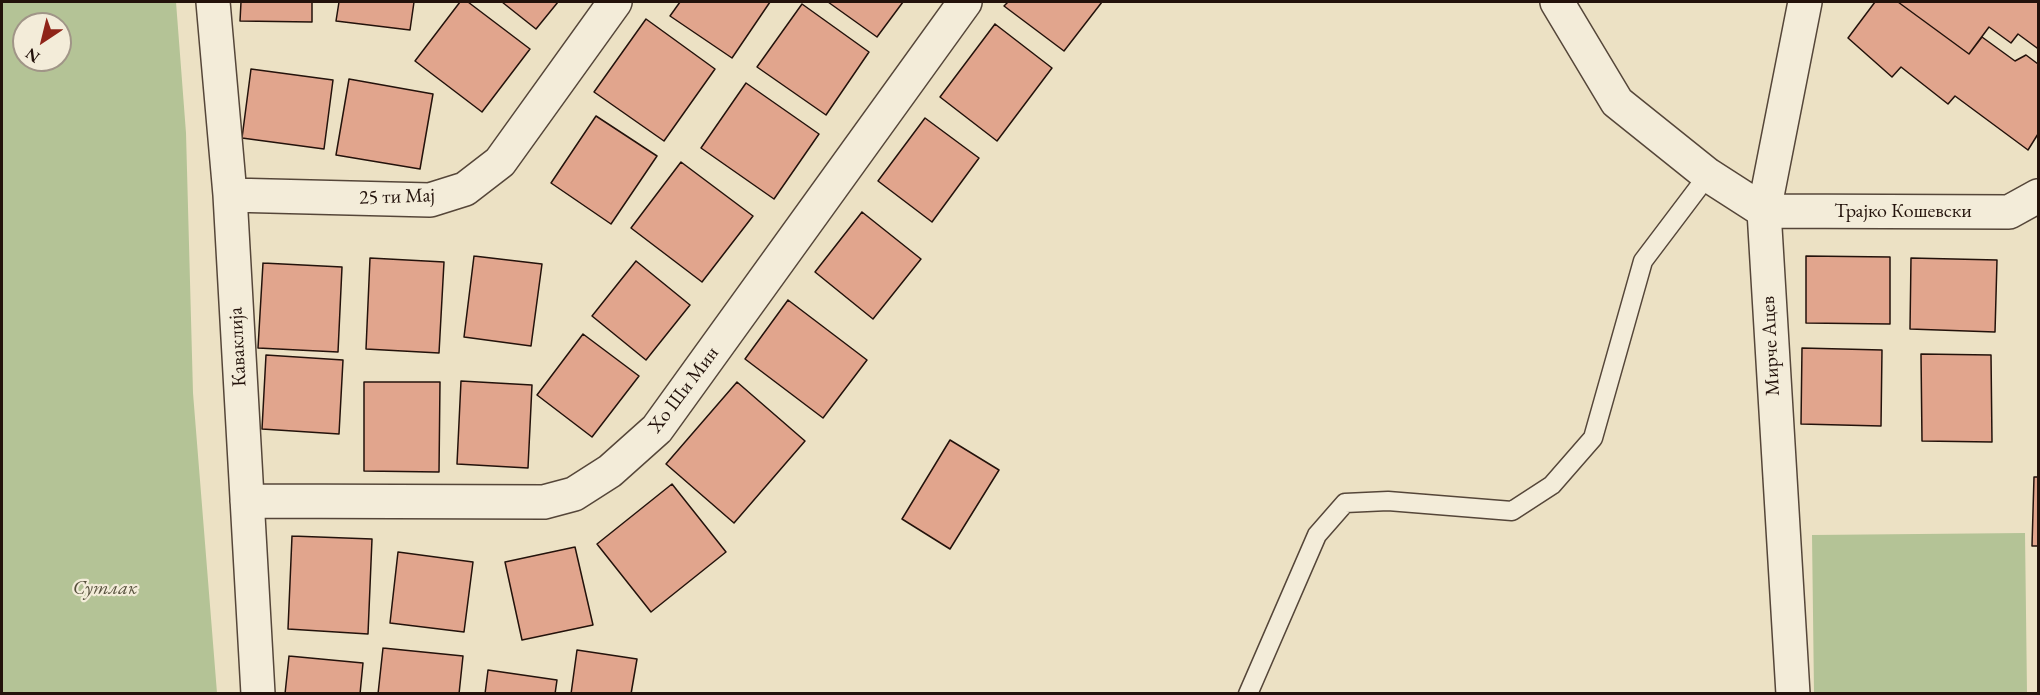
<!DOCTYPE html>
<html>
<head>
<meta charset="utf-8">
<style>
  body { margin:0 }
  #map { position:relative; width:2040px; height:695px; overflow:hidden; background:#ece1c4; font-family:"EB Garamond",serif }
  canvas { display:block }
  .frame { position:absolute; inset:0; border:3px solid #23120b; pointer-events:none }
  .north { position:absolute; left:12px; top:12px; width:60px; height:60px; box-sizing:border-box; background:#f3ecd9; border:2px solid #a09587; border-radius:50%; rotate:215deg; font-size:16px; font-weight:700; line-height:24px; text-align:center; color:#23120b }
  .north::after { content:''; display:block; margin:auto; width:21px; height:27px; background:#8f2418; clip-path:polygon(50% 0,100% 100%,50% 72%,0 100%) }
</style>
</head>
<body>
<div id="map">
<canvas width="2040" height="695"></canvas>
<div class="frame"></div>
<div class="north">N</div>
</div>
<script>
const context = document.querySelector('canvas').getContext('2d');
context.lineJoin = 'round';
function fill(path, color) { context.fillStyle = color; context.fill(path, 'evenodd'); }
const poly = rows => new Path2D(rows.map(r => 'M' + r).join(''));
function trace(path, color, width, dash) { context.strokeStyle = color; context.lineWidth = width; context.lineCap = dash ? 'butt' : 'round'; context.setLineDash(dash || []); context.stroke(path); }
function write(font, color, halo, rows, align = 'center') {
  context.font = font + ' "EB Garamond",serif'; context.lineWidth = 4.5; context.setLineDash([]); context.textBaseline = 'middle'; context.strokeStyle = halo; context.fillStyle = color; for (const [text, x, y, turn = 0] of rows) {
    context.save(); context.translate(x, y); context.rotate((+turn || 0) * Math.PI / 180); context.textAlign = isNaN(turn) ? turn : align; if (halo) context.strokeText(text, 0, 0); context.fillText(text, 0, 0); context.restore();
  }
}
const green = poly([
  [2,2,176,2,186,133,193,393,217,693,2,693],
  [24,24,60,24,60,60,24,60],
  [2025,533,2027,693,1814,693,1812,535]
]);
const building = poly([
  [241,2,312,2,312,22,240,21,241,2],
  [339,2,414,2,410,30,336,21,339,2],
  [460,2,468,2,530,49,482,112,415,61,460,2],
  [502,2,558,2,536,29,502,2],
  [680,2,770,2,732,58,670,16,680,2],
  [828,2,903,2,877,37,828,2],
  [1008,2,1102,2,1064,51,1004,6,1008,2],
  [1875,2,1898,2,1969,54,1982,37,2015,61,2026,55,2038,64,2038,134,2028,150,1955,96,1948,104,1901,67,1892,77,1848,38,1875,2],
  [1898,2,2038,2,2038,46,2037,48,2018,34,2011,43,1989,27,1969,54,1898,2],
  [802,4,869,52,826,115,757,67,802,4],
  [646,19,715,69,664,141,594,92,646,19],
  [995,24,1052,68,997,141,940,97,995,24],
  [251,69,333,80,324,149,242,138,251,69],
  [349,79,433,94,420,169,336,155,349,79],
  [746,83,819,134,774,199,701,148,746,83],
  [596,116,657,156,611,224,551,183,596,116],
  [925,118,979,158,932,222,878,181,925,118],
  [681,162,753,216,702,282,631,228,681,162],
  [862,212,921,259,873,319,815,272,862,212],
  [474,256,542,264,531,346,464,337,474,256],
  [1806,256,1890,257,1890,324,1806,323,1806,256],
  [370,258,444,262,439,353,366,349,370,258],
  [1911,258,1997,260,1995,332,1910,329,1911,258],
  [636,261,690,305,646,360,592,316,636,261],
  [263,263,342,267,338,352,258,348,263,263],
  [788,300,867,360,823,418,745,359,788,300],
  [583,334,639,376,592,437,537,395,583,334],
  [1802,348,1882,350,1881,426,1801,424,1802,348],
  [1921,354,1991,355,1992,442,1922,441,1921,354],
  [266,355,343,360,339,434,262,429,266,355],
  [461,381,532,385,528,468,457,464,461,381],
  [364,382,440,382,439,472,364,471,364,382],
  [737,382,805,441,734,523,666,464,737,382],
  [950,440,999,470,950,549,902,519,950,440],
  [2034,477,2038,477,2038,546,2032,546,2034,477],
  [672,484,726,552,651,612,597,544,672,484],
  [292,536,372,539,368,634,288,629,292,536],
  [575,547,593,625,522,640,505,562,575,547],
  [398,552,473,562,464,632,390,623,398,552],
  [383,648,463,656,459,694,378,694,383,648],
  [577,650,637,659,631,694,571,694,577,650],
  [289,656,363,663,360,694,285,694,289,656],
  [488,670,557,680,555,694,485,694,488,670]
]);
const lane = poly([
  [1248,694,1317,535,1345,503,1388,501,1512,511,1552,485,1593,438,1643,261,1708,175]
]);
const street = poly([
  [213,2,230,195,258,694],
  [1557,2,1617,102,1708,175,1764,211,2009,212,2038,196],
  [230,195,430,200,465,189,500,162,615,2],
  [247,501,544,502,574,494,610,471,657,429,965,2],
  [1793,694,1764,211,1805,2]
]);
const streetNames = [
  ["25 ти Мај",397,197,-2],
  ["Трајко Кошевски",1903,212],
  ["Мирче Ацев",1771,346,-93],
  ["Каваклија",238,347,-93],
  ["Хо Ши Мин",684,390,-53]
];
const parkNames = [
  ["Сутлак",105,589]
];
fill(green, '#b4c396');
fill(building, '#e1a58d');
trace(building, '#23120b', 1.5);
trace(lane, '#554639', 21);
trace(street, '#554639', 36);
trace(lane, '#f3ecd9', 18);
trace(street, '#f3ecd9', 33);
write('20px', '#23120b', '#f3ecd9', streetNames);
write('italic 20px', '#56503c', '#f3ecd9', parkNames);
</script>
</body>
</html>
